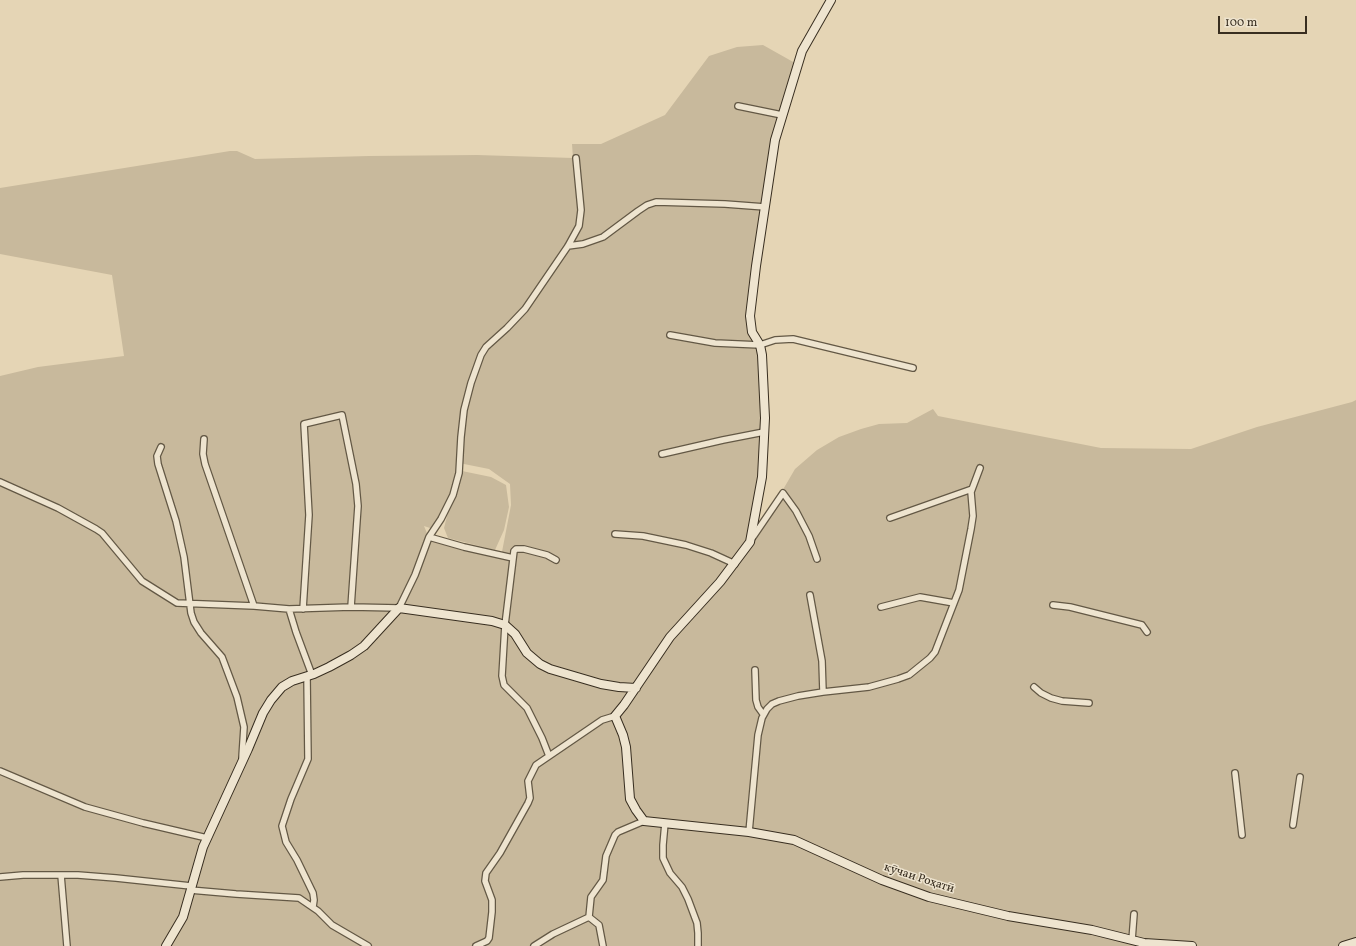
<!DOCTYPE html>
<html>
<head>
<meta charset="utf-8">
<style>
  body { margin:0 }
  #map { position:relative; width:1356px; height:946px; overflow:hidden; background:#e5d5b5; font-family:Vollkorn,serif }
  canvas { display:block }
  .scale { position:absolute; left:1218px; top:16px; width:89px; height:18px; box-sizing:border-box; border:2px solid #382e20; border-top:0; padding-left:5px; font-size:12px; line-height:14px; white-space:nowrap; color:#382e20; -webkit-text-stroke:3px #eee4cf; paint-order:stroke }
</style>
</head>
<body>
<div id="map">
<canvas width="1356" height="946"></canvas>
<div class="scale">100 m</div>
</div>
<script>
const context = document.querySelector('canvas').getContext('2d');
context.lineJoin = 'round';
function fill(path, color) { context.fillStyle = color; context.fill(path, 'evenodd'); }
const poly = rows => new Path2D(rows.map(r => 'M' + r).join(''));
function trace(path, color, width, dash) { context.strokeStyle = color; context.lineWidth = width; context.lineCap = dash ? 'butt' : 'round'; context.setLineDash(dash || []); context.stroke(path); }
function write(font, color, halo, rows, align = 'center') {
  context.font = font + ' Vollkorn,serif'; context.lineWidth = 3; context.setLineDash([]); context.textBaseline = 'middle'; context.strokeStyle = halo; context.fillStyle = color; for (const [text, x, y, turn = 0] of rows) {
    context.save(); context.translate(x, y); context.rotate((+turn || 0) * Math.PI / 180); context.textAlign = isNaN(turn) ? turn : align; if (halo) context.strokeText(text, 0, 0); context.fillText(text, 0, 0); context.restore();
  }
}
const green = poly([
  [763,45,795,63,773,139,760,206,759,234,748,307,747,329,762,359,765,414,752,540,770,513,780,503,781,493,795,469,817,450,839,437,861,429,879,424,907,423,933,409,938,416,1101,448,1191,449,1257,427,1352,402,1356,400,1356,946,0,946,0,376,38,367,124,356,112,275,0,254,0,188,230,151,237,151,255,159,369,156,477,155,573,158,572,144,601,144,665,115,709,56,737,47],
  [459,463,489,469,510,484,511,505,501,557,429,538,424,526,433,529,443,517],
  [210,831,197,859,201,841,189,837,190,834,199,836],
  [462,471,491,477,506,485,509,507,504,530,495,550,448,538,444,528,452,497]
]);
const street = poly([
  [738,106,782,115],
  [568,246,583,244,603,237,638,211,647,205,656,202,725,204,765,207],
  [670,335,715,343,760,345,775,340,793,339,913,368],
  [204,439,203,454,205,464,254,606],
  [161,447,157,456,158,464,176,521,184,557,191,613,194,622,201,633,222,657,237,697,244,727,242,757],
  [662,454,723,440,764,432],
  [0,482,58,508,96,529,102,533,142,581,177,603,254,606,289,609,351,607,399,608,415,575,429,537,441,519,453,495,459,473,461,437,464,410,471,383,481,355,486,347,507,328,525,309,568,246,579,226,581,210,576,158],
  [890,518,972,489],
  [615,534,643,536,686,545,711,553,735,564],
  [429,537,464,547,513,558],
  [753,537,783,493,796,511,809,536,817,559],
  [810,595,822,661,823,692],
  [1053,605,1070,607,1142,625,1147,632],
  [881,607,920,597,954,603],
  [289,609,296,632,312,675],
  [303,609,309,515,304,424,342,415,356,484,358,506,351,607],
  [755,670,756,700,758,707,763,714],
  [307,676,308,759,291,799,282,826,286,842,297,860,313,893,314,900,313,907],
  [1034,687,1041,693,1051,698,1062,701,1089,703],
  [549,756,542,738,527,708,504,685,502,676,505,625,514,551,516,549,524,549,547,555,556,560],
  [0,771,85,807,143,823,207,838],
  [1235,773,1242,835],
  [665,823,663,845,663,858,670,873,682,887,688,899,697,923,698,933,698,946],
  [1293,825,1300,777],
  [749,832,758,735,762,718,767,709,772,704,779,701,798,696,823,692,869,687,898,679,909,675,930,658,935,652,959,590,971,529,973,516,971,492,980,468],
  [61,875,67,946],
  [0,877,23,875,78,875,116,878,191,886],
  [190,890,236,894,299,898,318,911,332,925,368,946],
  [589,917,599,925,603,946],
  [1132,940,1134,914],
  [476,946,487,941,489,938,492,912,492,900,485,881,486,873,500,853,528,803,530,798,528,781,536,765,602,720,615,716],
  [534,946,553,934,589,917,591,897,603,880,606,856,615,835,618,832,644,821]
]);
const secondary = poly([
  [831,0,802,51,775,140,756,266,750,316,752,332,760,345,762,355,765,418,762,477,750,542,720,582,670,637,624,705,615,716,623,735,626,747,630,799,636,810,644,821,749,832,794,840,882,880,929,897,1008,916,1092,930,1144,943,1192,946],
  [166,946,183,917,203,847,248,749,263,713,271,700,282,687,292,681,314,674,329,667,351,655,364,646,399,608,492,621,505,625,515,634,527,653,540,664,550,669,601,684,619,687,636,688],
  [1343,946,1356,942]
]);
const streetNames = [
  ["кӯчаи Роҳатӣ",919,879,18]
];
fill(green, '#c8b99c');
trace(street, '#635845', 8);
trace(secondary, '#382e20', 10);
trace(street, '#eee4cf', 5.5);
trace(secondary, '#eee4cf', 8);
write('12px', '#382e20', '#eee4cf', streetNames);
</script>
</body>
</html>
